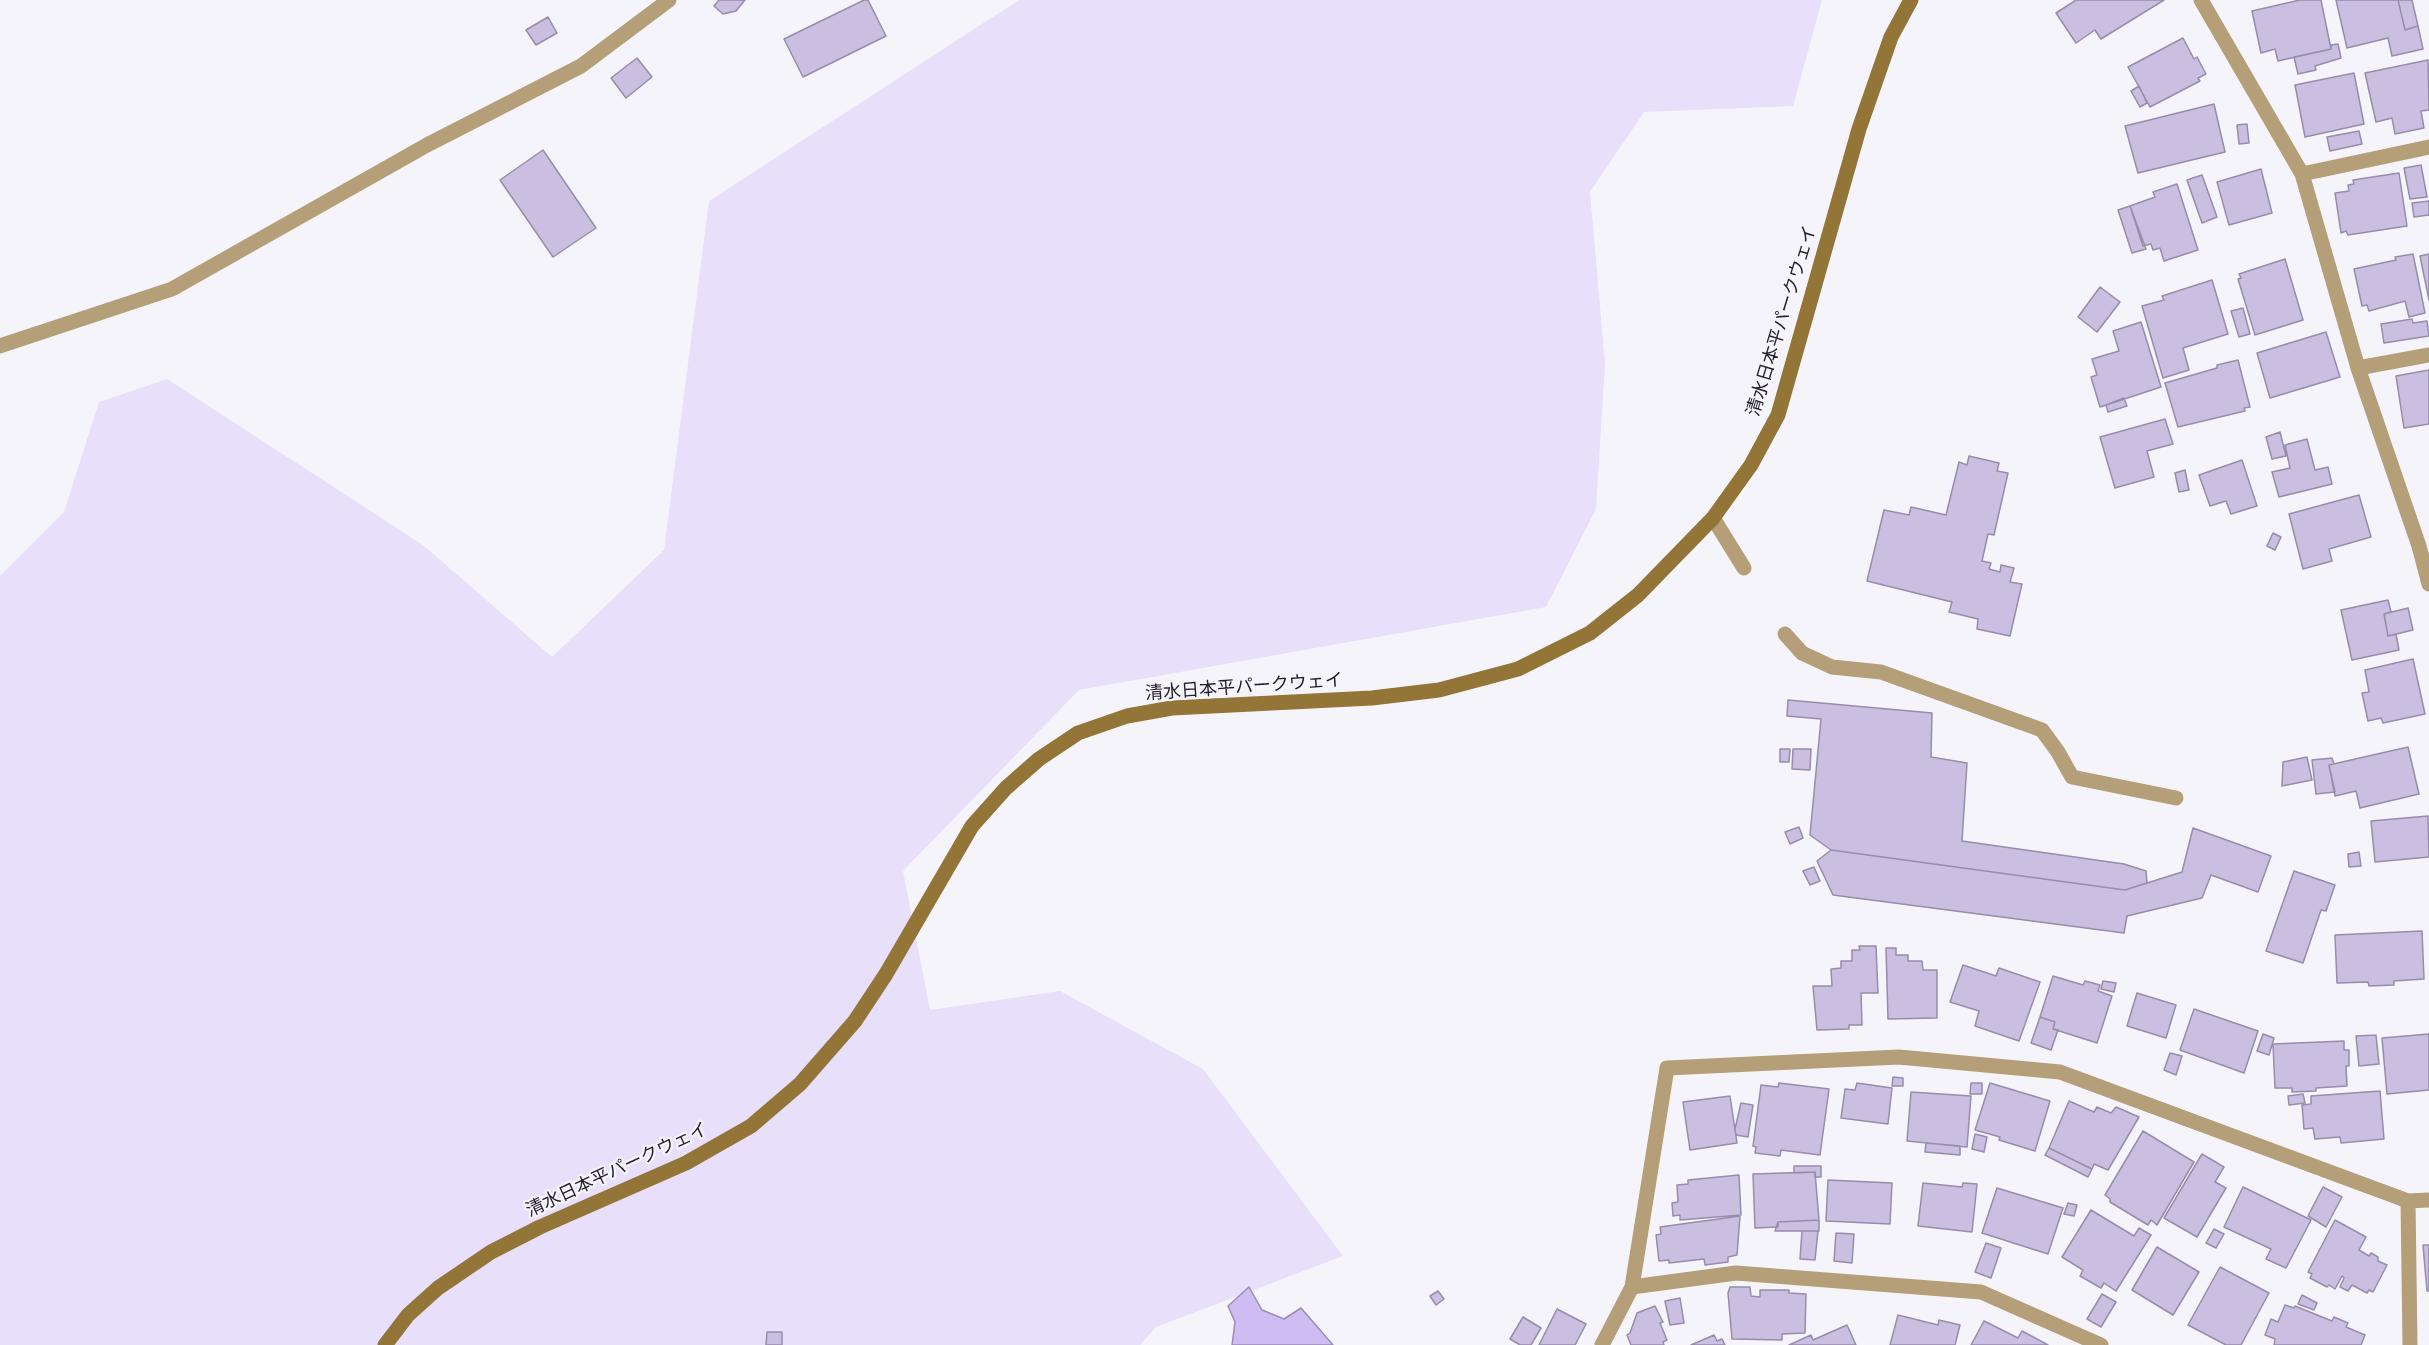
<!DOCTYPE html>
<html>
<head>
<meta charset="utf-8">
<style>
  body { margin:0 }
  canvas { display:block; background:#f6f4fb }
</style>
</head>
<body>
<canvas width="2429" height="1345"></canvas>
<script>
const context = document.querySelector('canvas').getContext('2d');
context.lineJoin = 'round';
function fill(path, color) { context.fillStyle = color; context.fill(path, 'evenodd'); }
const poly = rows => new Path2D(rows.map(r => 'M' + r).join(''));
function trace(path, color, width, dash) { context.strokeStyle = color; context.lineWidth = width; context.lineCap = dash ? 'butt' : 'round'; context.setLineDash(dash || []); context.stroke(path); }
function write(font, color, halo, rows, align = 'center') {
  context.font = font + ' Cabin,"Noto Sans JP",sans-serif'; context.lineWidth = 4.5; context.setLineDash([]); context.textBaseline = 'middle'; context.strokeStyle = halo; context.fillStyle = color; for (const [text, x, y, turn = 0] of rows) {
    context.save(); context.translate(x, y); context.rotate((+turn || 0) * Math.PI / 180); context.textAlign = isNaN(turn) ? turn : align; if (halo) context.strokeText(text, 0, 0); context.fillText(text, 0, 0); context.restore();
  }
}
const green = poly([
  [1019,0,1822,0,1793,106,1644,112,1590,192,1605,364,1596,509,1546,607,1079,690,903,871,930,1010,1060,991,1203,1069,1343,1256,1156,1327,1140,1345,0,1345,0,576,64,512,99,402,167,379,423,545,552,657,664,550,709,201]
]);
const water = poly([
  [1249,1287,1262,1310,1284,1319,1301,1308,1333,1345,1232,1345,1235,1322,1228,1306,1249,1287]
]);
const building = poly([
  [719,0,745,0,736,11,723,14,714,6,719,0],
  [864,0,868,0,886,36,803,77,784,39,864,0],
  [2076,0,2164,0,2101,39,2095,30,2076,43,2056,13,2076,0],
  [2300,0,2321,0,2331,49,2278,61,2275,49,2261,53,2252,11,2300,0],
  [2336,0,2398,0,2405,30,2418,26,2423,49,2392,56,2388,38,2347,48,2336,0],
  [2398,0,2412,0,2418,26,2405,30,2398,0],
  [548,17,557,33,536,45,526,30,548,17],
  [2183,38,2194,59,2197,57,2206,74,2198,78,2200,81,2150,107,2128,67,2183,38],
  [2338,44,2341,58,2315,66,2316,70,2298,74,2294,57,2331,49,2331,45,2338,44],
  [637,58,652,77,626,98,611,78,637,58],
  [2428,60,2429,110,2421,111,2424,128,2395,134,2392,118,2376,122,2365,73,2428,60],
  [2354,73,2364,124,2305,137,2295,85,2354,73],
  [2139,86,2147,103,2140,107,2131,91,2139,86],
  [2214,104,2225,152,2138,173,2125,126,2214,104],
  [2247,124,2249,143,2239,144,2237,125,2247,124],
  [2359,131,2362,144,2330,151,2327,137,2359,131],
  [543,150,596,228,553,257,500,180,543,150],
  [2421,165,2427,197,2410,199,2404,168,2421,165],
  [2261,169,2272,213,2229,225,2217,182,2261,169],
  [2399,173,2407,226,2348,235,2346,231,2341,233,2335,193,2349,191,2348,185,2354,184,2353,180,2399,173],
  [2202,175,2217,217,2202,223,2187,180,2202,175],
  [2177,184,2198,250,2164,261,2160,248,2153,250,2151,244,2143,246,2130,206,2155,197,2153,192,2177,184],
  [2429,201,2429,215,2414,217,2412,203,2429,201],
  [2130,206,2146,249,2132,253,2118,210,2130,206],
  [2413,254,2425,313,2409,317,2405,301,2369,311,2367,305,2362,306,2354,269,2396,260,2395,257,2413,254],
  [2429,254,2429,300,2420,256,2429,254],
  [2285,259,2303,320,2255,335,2238,279,2241,278,2239,274,2285,259],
  [2212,280,2228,334,2183,348,2189,370,2163,378,2142,306,2164,300,2162,296,2212,280],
  [2100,287,2120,302,2097,332,2078,317,2100,287],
  [2243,308,2250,334,2239,337,2231,311,2243,308],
  [2412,319,2413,323,2427,321,2429,336,2384,343,2381,324,2412,319],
  [2141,322,2161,387,2100,407,2091,377,2097,375,2092,359,2119,351,2113,331,2141,322],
  [2326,332,2340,377,2270,398,2257,353,2326,332],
  [2238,360,2250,407,2244,408,2245,411,2178,427,2165,383,2217,368,2217,365,2238,360],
  [2429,370,2429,424,2404,428,2396,376,2429,370],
  [2124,398,2127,406,2108,412,2106,405,2124,398],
  [2165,419,2173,444,2147,451,2154,477,2115,488,2100,437,2165,419],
  [2280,432,2286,456,2272,459,2266,437,2280,432],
  [2307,439,2315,470,2328,467,2332,484,2279,497,2272,472,2290,468,2285,445,2307,439],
  [1969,456,1999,463,1997,471,2008,473,1994,535,1988,534,1982,561,1991,563,1989,569,2000,572,2001,565,2014,568,2010,582,2022,584,2010,636,1977,629,1978,619,1949,612,1952,602,1867,581,1884,510,1909,515,1911,507,1946,515,1959,462,1967,465,1969,456],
  [2242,460,2257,506,2231,514,2226,501,2210,506,2199,475,2242,460],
  [2185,470,2189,490,2179,492,2175,473,2185,470],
  [2359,495,2371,537,2329,549,2332,561,2303,569,2289,514,2359,495],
  [2273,533,2281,537,2275,550,2267,546,2273,533],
  [2388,600,2391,612,2384,614,2388,636,2396,634,2399,650,2352,660,2341,610,2388,600],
  [2408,608,2413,630,2388,636,2384,614,2408,608],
  [2413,659,2425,714,2383,723,2381,718,2368,721,2362,693,2369,692,2365,670,2413,659],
  [1788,700,1932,713,1931,757,1967,763,1962,841,2124,864,2146,871,2147,883,2125,890,1831,850,1810,835,1821,719,1787,716,1788,700],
  [2408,747,2419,794,2360,808,2356,791,2335,796,2329,765,2408,747],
  [1780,749,1790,749,1789,762,1780,762,1780,749],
  [1793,749,1811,749,1810,770,1792,769,1793,749],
  [2307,757,2312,780,2282,786,2283,762,2307,757],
  [2332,758,2334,764,2329,765,2335,792,2316,794,2312,760,2332,758],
  [2428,816,2429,857,2375,862,2371,821,2428,816],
  [1799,827,1803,838,1790,844,1785,832,1799,827],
  [2193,828,2271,856,2258,892,2211,875,2202,898,2127,916,2124,933,1833,895,1817,861,1831,850,2125,890,2182,872,2193,828],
  [2359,852,2361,866,2349,867,2348,854,2359,852],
  [1814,867,1820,881,1810,885,1803,871,1814,867],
  [2294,871,2335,885,2326,911,2321,910,2303,963,2266,951,2294,871],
  [2422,931,2424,979,2394,981,2394,985,2369,986,2368,982,2337,983,2335,935,2422,931],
  [1859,946,1876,946,1878,993,1861,993,1862,1025,1849,1025,1849,1029,1817,1030,1813,986,1832,986,1831,969,1841,968,1841,961,1852,961,1852,950,1860,950,1859,946],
  [1886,948,1896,948,1896,955,1908,955,1908,961,1922,961,1923,970,1937,970,1937,1018,1888,1019,1886,948],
  [1963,965,1996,976,1999,968,2040,982,2019,1041,1975,1026,1979,1011,1950,1002,1963,965],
  [2053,976,2083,985,2085,981,2100,985,2098,991,2112,996,2097,1043,2053,1029,2055,1022,2040,1017,2053,976],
  [2103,981,2116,983,2114,992,2101,989,2103,981],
  [2137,993,2176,1005,2166,1038,2127,1026,2137,993],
  [2194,1009,2258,1031,2244,1073,2180,1050,2194,1009],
  [2040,1017,2055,1022,2053,1029,2058,1030,2051,1050,2031,1043,2040,1017],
  [2263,1034,2274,1038,2269,1055,2257,1051,2263,1034],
  [2429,1034,2429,1090,2387,1094,2382,1038,2429,1034],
  [2376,1035,2379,1064,2359,1066,2356,1036,2376,1035],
  [2344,1041,2344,1050,2349,1050,2349,1066,2346,1066,2347,1086,2316,1088,2316,1091,2292,1092,2292,1088,2275,1088,2273,1044,2344,1041],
  [2170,1053,2182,1056,2176,1075,2164,1070,2170,1053],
  [1893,1077,1903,1078,1903,1086,1892,1086,1893,1077],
  [1779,1083,1829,1089,1820,1155,1781,1150,1780,1156,1755,1153,1756,1147,1753,1146,1761,1085,1778,1087,1779,1083],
  [1857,1083,1892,1088,1888,1124,1841,1118,1845,1089,1855,1090,1857,1083],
  [1971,1083,1982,1083,1982,1094,1970,1094,1971,1083],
  [1990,1083,2050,1101,2035,1151,1999,1140,2000,1137,1975,1130,1990,1083],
  [2380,1091,2384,1139,2341,1143,2340,1137,2315,1139,2313,1128,2304,1129,2302,1105,2311,1104,2311,1096,2380,1091],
  [1911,1092,1971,1096,1967,1147,1907,1141,1911,1092],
  [2303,1094,2305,1103,2289,1105,2288,1096,2303,1094],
  [1730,1096,1737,1143,1690,1150,1683,1102,1730,1096],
  [2069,1101,2094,1112,2097,1107,2111,1113,2116,1107,2139,1117,2108,1170,2094,1164,2092,1169,2049,1148,2069,1101],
  [1741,1103,1753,1105,1748,1137,1736,1135,1735,1129,1741,1103],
  [2143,1131,2194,1162,2157,1225,2151,1220,2148,1225,2110,1202,2110,1199,2105,1195,2143,1131],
  [1975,1134,1987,1137,1984,1152,1972,1149,1975,1134],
  [1926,1143,1960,1146,1960,1155,1925,1152,1926,1143],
  [2049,1148,2092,1169,2088,1177,2045,1155,2049,1148],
  [2202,1154,2224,1167,2215,1182,2226,1188,2197,1237,2164,1218,2202,1154],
  [1794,1166,1821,1166,1821,1177,1815,1177,1815,1172,1794,1173,1794,1166],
  [1815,1172,1819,1220,1778,1222,1778,1227,1755,1228,1753,1174,1815,1172],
  [1739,1175,1741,1215,1680,1220,1680,1215,1673,1216,1672,1203,1678,1202,1677,1185,1688,1184,1688,1180,1739,1175],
  [1828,1180,1892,1183,1890,1224,1826,1221,1828,1180],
  [1923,1183,1962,1187,1963,1183,1977,1184,1972,1232,1918,1226,1923,1183],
  [2243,1187,2311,1220,2286,1268,2266,1259,2271,1249,2224,1227,2243,1187],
  [2323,1187,2342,1197,2326,1227,2308,1216,2323,1187],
  [1997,1188,2063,1208,2048,1254,1982,1233,1997,1188],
  [2068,1203,2077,1205,2074,1216,2064,1214,2068,1203],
  [2091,1210,2134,1236,2139,1228,2151,1235,2116,1291,2104,1283,2101,1288,2080,1276,2083,1270,2062,1257,2091,1210],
  [1740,1216,1737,1255,1728,1257,1728,1262,1705,1265,1704,1259,1669,1263,1669,1260,1659,1261,1656,1235,1661,1234,1660,1227,1740,1216],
  [1819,1220,1819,1231,1775,1231,1778,1222,1819,1220],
  [2335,1220,2366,1237,2359,1250,2369,1256,2371,1253,2378,1257,2378,1261,2387,1265,2373,1292,2369,1290,2367,1293,2352,1285,2348,1291,2340,1287,2344,1278,2342,1276,2335,1289,2329,1285,2327,1287,2310,1278,2312,1274,2308,1272,2335,1220],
  [2214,1229,2224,1234,2216,1248,2206,1243,2214,1229],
  [1802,1231,1818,1231,1815,1260,1800,1259,1802,1231],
  [1836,1233,1854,1234,1852,1263,1834,1261,1836,1233],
  [1986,1243,2001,1248,1991,1278,1975,1272,1986,1243],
  [2423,1245,2429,1245,2429,1291,2427,1291,2423,1245],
  [2157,1247,2199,1272,2173,1315,2132,1290,2157,1247],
  [2220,1267,2269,1293,2241,1345,2226,1345,2188,1325,2220,1267],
  [1730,1287,1750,1287,1751,1296,1760,1297,1760,1290,1789,1290,1789,1293,1806,1294,1805,1333,1782,1334,1782,1340,1732,1339,1728,1293,1730,1287],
  [1438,1291,1444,1299,1436,1305,1430,1296,1438,1291],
  [2102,1294,2116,1302,2101,1327,2087,1319,2102,1294],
  [2302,1295,2317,1303,2314,1310,2298,1304,2302,1295],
  [1680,1298,1684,1323,1670,1325,1665,1301,1680,1298],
  [2285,1305,2294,1308,2295,1306,2332,1321,2334,1317,2348,1323,2346,1327,2365,1335,2361,1345,2274,1345,2275,1339,2265,1335,2271,1319,2278,1322,2285,1305],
  [1655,1306,1663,1322,1660,1323,1667,1340,1663,1342,1664,1345,1631,1345,1627,1335,1630,1333,1637,1313,1655,1306],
  [1557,1309,1586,1324,1575,1345,1539,1345,1557,1309],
  [1898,1315,1938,1325,1939,1320,1960,1325,1955,1345,1890,1345,1898,1315],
  [1523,1317,1541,1328,1531,1345,1520,1345,1510,1339,1523,1317],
  [1984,1321,2018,1338,2022,1331,2048,1345,1971,1345,1984,1321],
  [1847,1325,1856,1345,1789,1345,1811,1335,1813,1340,1847,1325],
  [767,1332,782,1332,782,1345,766,1345,767,1332],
  [1714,1335,1717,1341,1722,1339,1725,1345,1691,1345,1714,1335]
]);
const lane = poly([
  [1713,518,1744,568],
  [1785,634,1802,653,1832,667,1881,672,2042,730,2058,752,2072,777,2176,798]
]);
const street = poly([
  [2201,0,2302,174,2358,368,2419,546,2429,584],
  [2302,174,2429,147],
  [0,346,172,289,427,145,581,66,669,0],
  [2358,368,2429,355],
  [2408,1201,2410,1345],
  [1632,1287,1736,1273,1981,1292,2101,1345],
  [1602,1345,1632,1287,1667,1068,1899,1057,2060,1072,2408,1201,2429,1200]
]);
const secondary = poly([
  [385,1345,408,1315,438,1288,491,1252,540,1227,686,1163,751,1126,800,1084,855,1021,886,974,972,826,1006,788,1039,759,1078,733,1127,716,1172,708,1372,698,1439,690,1518,669,1590,633,1638,595,1713,518,1751,465,1778,415,1859,129,1891,37,1911,0]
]);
const streetNames = [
  ["清水日本平パークウェイ",1782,321,-73],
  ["清水日本平パークウェイ",1244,687,-4],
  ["清水日本平パークウェイ",617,1170,-25]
];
fill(green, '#e8dffa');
fill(water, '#cfbcf2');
trace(water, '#9b8cb6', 1.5);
fill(building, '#cabfe0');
trace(building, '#978cac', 1.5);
trace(lane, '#b49f78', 15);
trace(street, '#b49f78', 15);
trace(secondary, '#947538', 15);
write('18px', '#221d2a', '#f6f4fb', streetNames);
</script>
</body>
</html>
